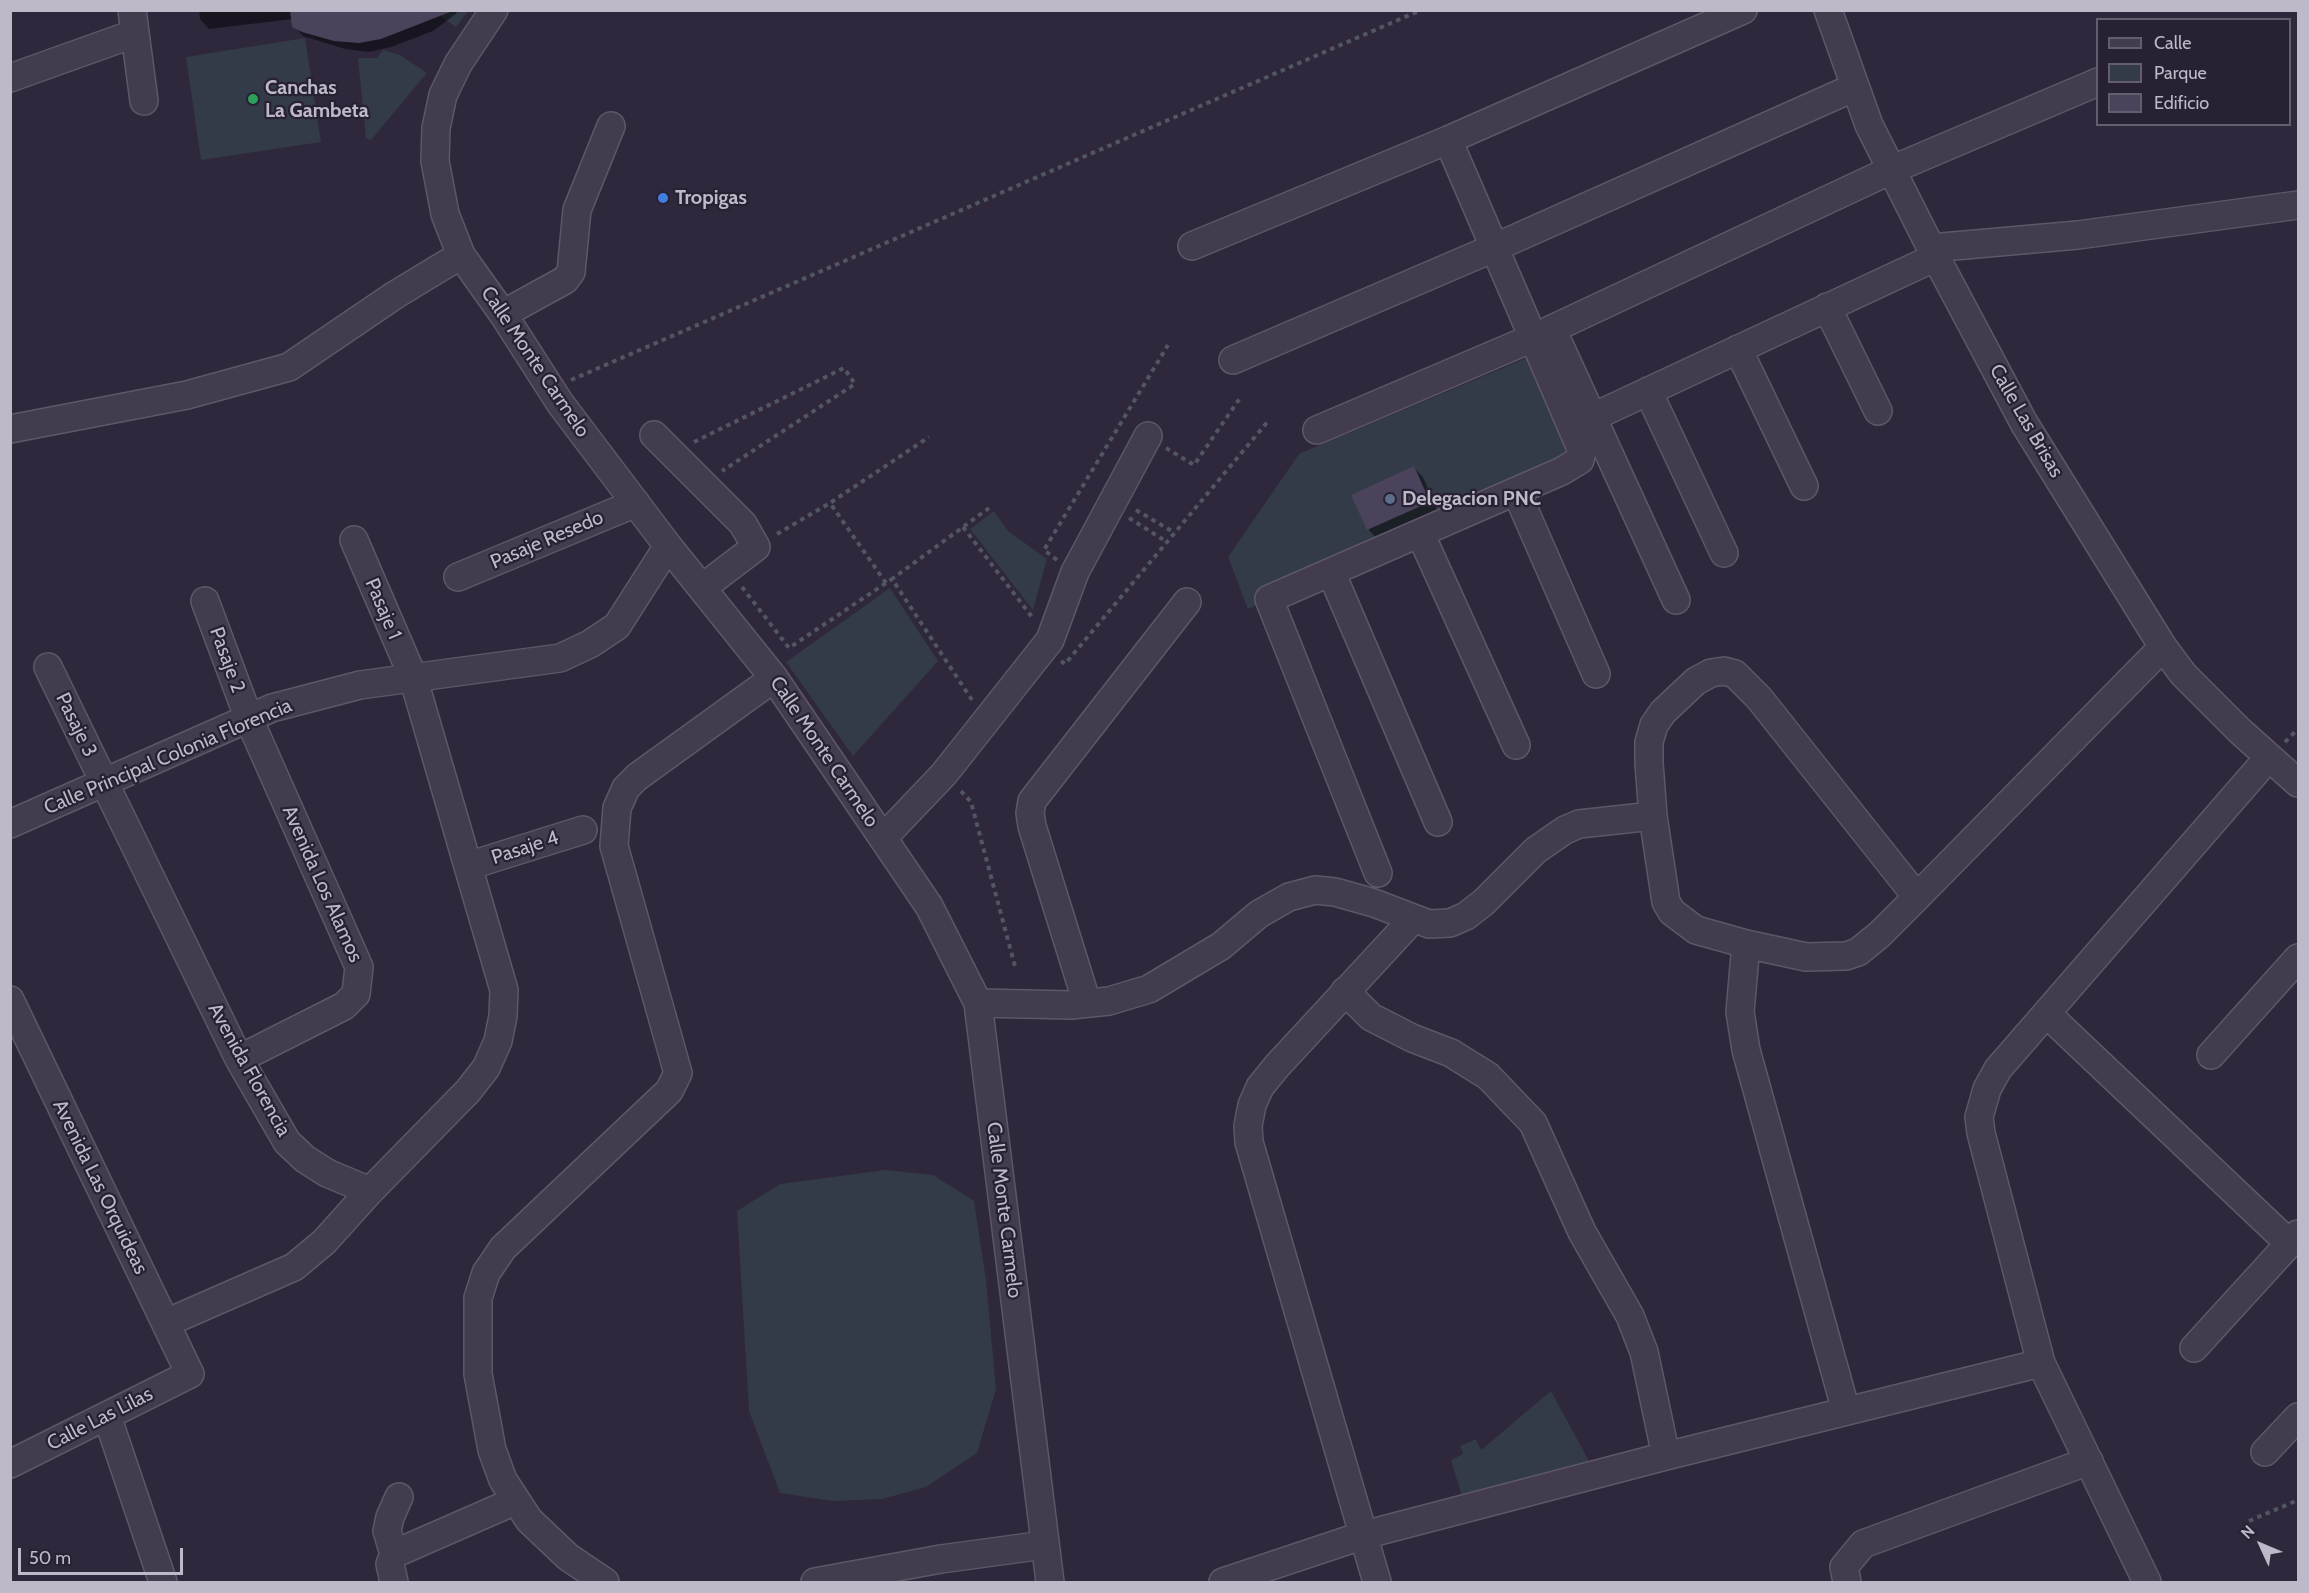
<!DOCTYPE html>
<html>
<head>
<meta charset="utf-8">
<style>
  body { margin:0 }
  #map { position:relative; width:2309px; height:1593px; overflow:hidden; background:#2f283d; font-family:Cabin,sans-serif }
  canvas { display:block }
  .frame { position:absolute; inset:0; border:12px solid #beb8c8; pointer-events:none }
  .legend { position:absolute; left:2096px; top:18px; width:195px; height:108px; box-sizing:border-box; background:#272133; border:2px solid #635d6f; margin:0; padding:8px 10px; list-style:none; font-size:18px; color:#beb8c8 }
  .legend li { display:flex; align-items:center; gap:12px; height:30px }
  .legend b { width:30px; border:2px solid #635d6f }
  .north { position:absolute; left:2231px; top:1515px; width:60px; height:60px; -webkit-text-stroke:4px #272133; paint-order:stroke; rotate:314deg; font-size:16px; font-weight:700; line-height:24px; text-align:center; color:#beb8c8 }
  .north::after { content:''; display:block; margin:auto; width:21px; height:27px; background:#beb8c8; clip-path:polygon(50% 0,100% 100%,50% 72%,0 100%) }
  .scale { position:absolute; left:18px; top:1548px; width:165px; height:27px; box-sizing:border-box; border:3px solid #beb8c8; border-top:0; padding-left:8px; font-size:18px; line-height:21px; white-space:nowrap; color:#beb8c8; -webkit-text-stroke:4px #272133; paint-order:stroke }
</style>
</head>
<body>
<div id="map">
<canvas width="2309" height="1593"></canvas>
<div class="frame"></div>
<ul class="legend">
<li><b style="height:8px;background:#423c4e"></b>Calle</li>
<li><b style="height:16px;background:#333a48"></b>Parque</li>
<li><b style="height:16px;background:#4a435b"></b>Edificio</li>
</ul>
<div class="north">N</div>
<div class="scale">50 m</div>
</div>
<script>
const context = document.querySelector('canvas').getContext('2d');
context.lineJoin = 'round';
function fill(path, color) { context.fillStyle = color; context.fill(path, 'evenodd'); }
const poly = rows => new Path2D(rows.map(r => 'M' + r).join(''));
function trace(path, color, width, dash) { context.strokeStyle = color; context.lineWidth = width; context.lineCap = dash ? 'butt' : 'round'; context.setLineDash(dash || []); context.stroke(path); }
function write(font, color, halo, rows, align = 'center') {
  context.font = font + ' Cabin,sans-serif'; context.lineWidth = 4.5; context.setLineDash([]); context.textBaseline = 'middle'; context.strokeStyle = halo; context.fillStyle = color; for (const [text, x, y, turn = 0] of rows) {
    context.save(); context.translate(x, y); context.rotate((+turn || 0) * Math.PI / 180); context.textAlign = isNaN(turn) ? turn : align; if (halo) context.strokeText(text, 0, 0); context.fillText(text, 0, 0); context.restore();
  }
}
const green = poly([
  [439,11,468,11,456,27,436,13],
  [305,38,321,142,201,160,186,57],
  [383,50,400,55,427,73,371,140,366,138,358,58,377,58],
  [1541,352,1579,441,1557,473,1248,609,1228,557,1299,454],
  [994,511,1008,531,1047,559,1033,610,970,529],
  [890,588,938,661,853,756,786,662],
  [885,1170,933,1175,974,1201,986,1280,996,1389,977,1453,926,1487,882,1499,833,1501,780,1493,749,1411,737,1211,780,1184],
  [1551,1391,1590,1463,1462,1496,1451,1460,1463,1454,1460,1446,1476,1439,1481,1450]
]);
const shadow = poly([
  [199,10,454,10,457,13,433,31,391,47,369,52,345,49,303,36,294,26,293,19,209,29,200,19],
  [1414,468,1423,477,1438,512,1377,539,1368,529]
]);
const building = poly([
  [290,10,450,10,450,12,381,39,359,43,334,41,302,32,292,27],
  [1414,466,1430,502,1367,530,1351,495]
]);
const path = poly([
  [571,380,1421,10],
  [694,442,844,368,855,384,722,471],
  [1166,448,1194,465,1240,398],
  [1136,510,1175,533],
  [1129,518,1167,542],
  [963,527,1032,617],
  [777,534,830,503],
  [1057,560,1044,550,1168,345],
  [886,583,830,503,929,437],
  [742,587,789,648,892,579],
  [1061,661,1065,664,1269,420],
  [972,700,892,579,989,508],
  [2285,742,2298,729],
  [961,791,971,802,1016,970],
  [2249,1521,2298,1500]
]);
const minor = poly([
  [132,10,144,101],
  [494,10,458,64,443,95,436,128,435,161,445,214,461,255,503,314,560,403,668,546,774,678,929,906,978,1003,1050,1582],
  [1828,10,1869,125,1931,248,2024,423,2163,647,2183,674,2240,731,2298,783],
  [10,78,133,34],
  [1192,246,1448,140,1743,10],
  [1931,248,2078,235,2298,205],
  [1827,307,1878,411],
  [503,314,565,280,571,272,577,210,611,126],
  [1552,329,1676,600],
  [1738,349,1804,486],
  [1233,360,1496,247,1855,87],
  [1648,391,1724,553],
  [1593,417,1936,257],
  [10,429,187,395,289,367,395,295,461,255],
  [1317,430,1535,337,1891,170,2098,82],
  [654,435,743,524,756,547,702,588],
  [1516,491,1596,674],
  [1420,533,1516,745],
  [1331,572,1438,822],
  [458,577,636,503],
  [205,601,249,719,359,967,356,994,344,1006,239,1059],
  [48,667,239,1059,287,1142,305,1159,327,1173,370,1191,468,1091,486,1068,498,1041,503,1016,504,990,413,677,354,540],
  [10,824,272,708,360,685,560,658,590,644,617,626,668,546],
  [883,838,944,774,1050,640,1075,572,1148,436],
  [468,866,583,830],
  [1378,873,1269,599,1562,471,1580,460,1582,451,1448,140],
  [1917,897,1759,698,1735,674,1724,671,1711,673,1696,681,1663,712,1654,725,1649,742,1649,763,1653,816,1666,902,1672,912,1696,930,1746,944,1806,957,1846,956,1858,952,1879,935,1917,897,2163,647],
  [1746,944,1740,1012,1746,1050,1846,1411],
  [1345,991,1371,1017,1412,1038,1451,1053,1488,1076,1533,1123,1582,1232,1630,1316,1644,1352,1666,1456],
  [10,1000,190,1374,10,1464],
  [978,1003,1071,1005,1109,1001,1149,989,1221,946,1259,914,1289,897,1315,890,1335,892,1374,903,1429,924,1450,923,1466,916,1484,902,1536,850,1565,830,1579,824,1653,816],
  [1087,1003,1032,826,1030,813,1032,801,1187,602],
  [2047,1014,2290,1244],
  [2211,1055,2298,958],
  [166,1323,294,1267,324,1242,370,1191],
  [2194,1348,2298,1234],
  [107,1416,163,1582],
  [2265,1452,2298,1417],
  [394,1554,387,1531,390,1517,399,1497],
  [394,1582,390,1564,394,1554,515,1501],
  [605,1582,568,1557,529,1520,503,1480,492,1450,478,1374,478,1298,486,1273,503,1248,669,1091,678,1073,614,846,617,808,626,788,637,777,774,678],
  [815,1582,941,1559,1044,1545],
  [1223,1582,1364,1535,1666,1456,2041,1363],
  [1377,1582,1249,1142,1248,1126,1252,1105,1260,1087,1277,1066,1413,919],
  [1847,1582,1844,1567,1863,1544,2089,1461],
  [2147,1582,2041,1363,1981,1133,1979,1117,1987,1089,1998,1069,2269,757]
]);
const markers = [
  [253,99,6,"#2e9e5b"],
  [663,198,6,"#3f7fe0"],
  [1390,499,6,"#5c6f8a"]
];
const poiNames = [
  ["Canchas",265,88],
  ["La Gambeta",265,111],
  ["Tropigas",675,198],
  ["Delegacion PNC",1402,499]
];
const streetNames = [
  ["Calle Monte Carmelo",535,362,56],
  ["Calle Las Brisas",2026,421,60],
  ["Pasaje Resedo",547,540,-23],
  ["Pasaje 1",383,609,67],
  ["Pasaje 2",227,660,70],
  ["Pasaje 3",76,725,64],
  ["Calle Monte Carmelo",824,752,56],
  ["Calle Principal Colonia Florencia",168,757,-23],
  ["Pasaje 4",525,848,-18],
  ["Avenida Los Alamos",322,884,66],
  ["Avenida Florencia",249,1070,61],
  ["Avenida Las Orquideas",100,1187,64],
  ["Calle Monte Carmelo",1004,1210,83],
  ["Calle Las Lilas",100,1419,-27]
];
fill(green, '#333a48');
fill(shadow, '#0007');
fill(building, '#4a435b');
trace(minor, '#5d5768', 30);
trace(path, '#525564', 4, [4.5, 4.5]);
trace(minor, '#423c4e', 27);
for (const [x, y, r, color] of markers) { const dot = new Path2D(); dot.arc(x, y, r, 0, 2 * Math.PI); context.fillStyle = color; context.fill(dot); trace(dot, '#272133', 2); }
write('bold 20px', '#beb8c8', '#272133', poiNames, 'left');
write('20px', '#beb8c8', '#272133', streetNames);
</script>
</body>
</html>
